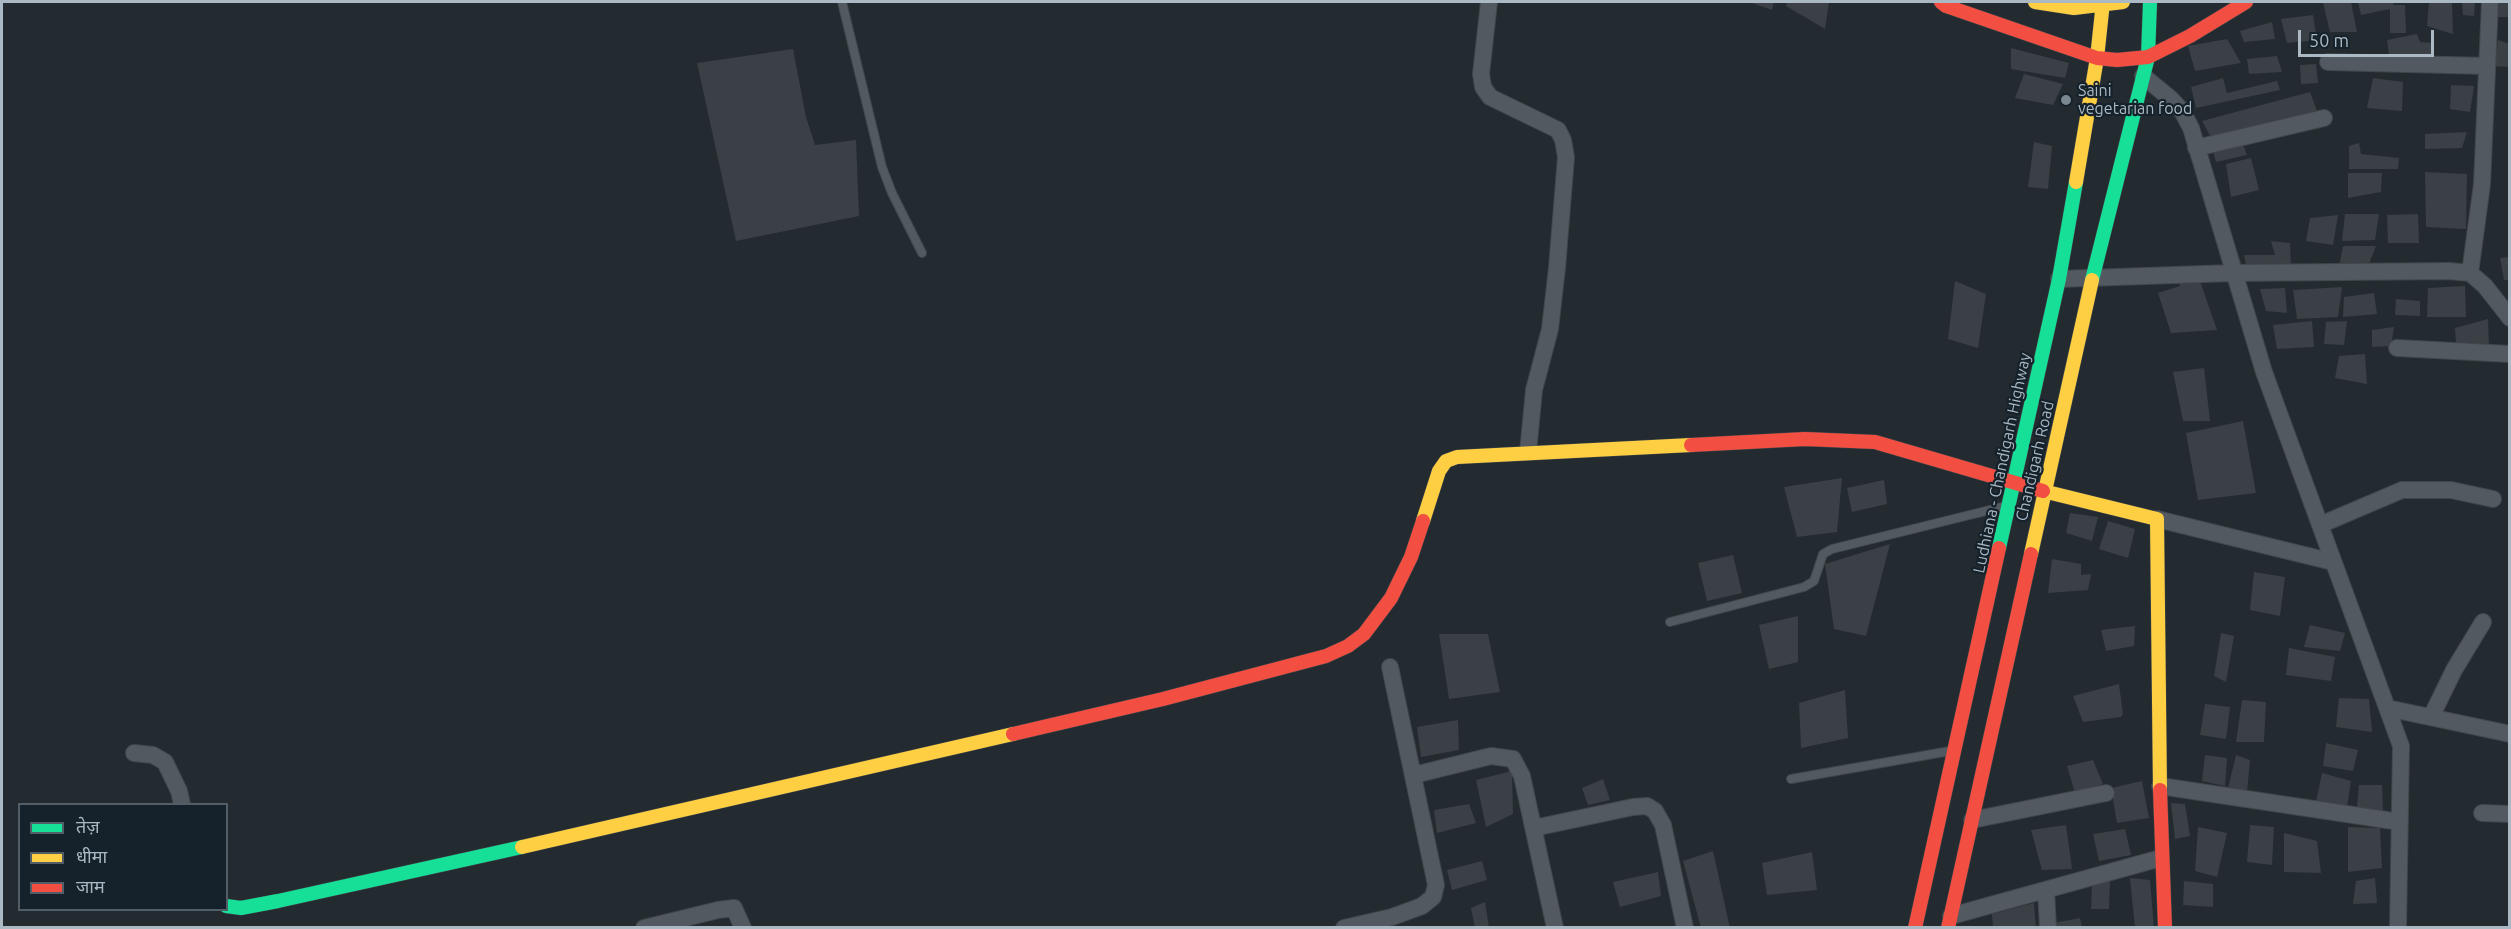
<!DOCTYPE html>
<html>
<head>
<meta charset="utf-8">
<style>
  body { margin:0 }
  #map { position:relative; width:2511px; height:929px; overflow:hidden; background:#232b30; font-family:Ubuntu,"Noto Sans Devanagari",sans-serif }
  canvas { display:block }
  .frame { position:absolute; inset:0; border:3px solid #aab9c4; pointer-events:none }
  .legend { position:absolute; left:18px; top:803px; width:210px; height:108px; box-sizing:border-box; background:#16222b; border:2px solid #515e68; margin:0; padding:8px 10px; list-style:none; font-size:18px; color:#aab9c4 }
  .legend li { display:flex; align-items:center; gap:12px; height:30px }
  .legend b { width:30px; border:2px solid #515e68 }
  .scale { position:absolute; left:2298px; top:30px; width:136px; height:27px; box-sizing:border-box; border:3px solid #aab9c4; border-top:0; padding-left:8px; font-size:18px; line-height:21px; white-space:nowrap; color:#aab9c4; -webkit-text-stroke:4px #16222b; paint-order:stroke }
</style>
</head>
<body>
<div id="map">
<canvas width="2511" height="929"></canvas>
<div class="frame"></div>
<ul class="legend">
<li><b style="height:8px;background:#16e098"></b>तेज़</li>
<li><b style="height:8px;background:#ffcf43"></b>धीमा</li>
<li><b style="height:8px;background:#f24e42"></b>जाम</li>
</ul>
<div class="scale">50 m</div>
</div>
<script>
const context = document.querySelector('canvas').getContext('2d');
context.lineJoin = 'round';
function fill(path, color) { context.fillStyle = color; context.fill(path, 'evenodd'); }
const poly = rows => new Path2D(rows.map(r => 'M' + r).join(''));
function trace(path, color, width, dash) { context.strokeStyle = color; context.lineWidth = width; context.lineCap = dash ? 'butt' : 'round'; context.setLineDash(dash || []); context.stroke(path); }
function write(font, color, halo, rows, align = 'center') {
  context.font = font + ' Ubuntu,sans-serif'; context.lineWidth = 4.5; context.setLineDash([]); context.textBaseline = 'middle'; context.strokeStyle = halo; context.fillStyle = color; for (const [text, x, y, turn = 0] of rows) {
    context.save(); context.translate(x, y); context.rotate((+turn || 0) * Math.PI / 180); context.textAlign = isNaN(turn) ? turn : align; if (halo) context.strokeText(text, 0, 0); context.fillText(text, 0, 0); context.restore();
  }
}
const building = poly([
  [1749,2,1774,2,1772,10],
  [1787,2,1829,2,1825,29,1786,6],
  [2348,2,2351,2,2357,32,2330,32,2323,3],
  [2358,2,2393,2,2394,5,2405,5,2406,33,2390,33,2390,9,2361,15],
  [2429,2,2452,2,2453,34,2427,26],
  [2462,2,2475,2,2474,16,2463,15],
  [2510,2,2510,17,2498,17,2499,3],
  [2313,15,2317,40,2287,43,2281,19],
  [2272,22,2275,39,2244,42,2240,31],
  [2417,34,2420,42,2433,43,2430,60,2389,55,2387,40],
  [2227,39,2241,63,2195,71,2188,46],
  [2498,40,2510,44,2510,67,2494,66],
  [2011,48,2069,63,2065,78,2011,69],
  [793,49,806,117,815,145,856,140,859,216,736,241,697,63],
  [2277,56,2282,72,2249,74,2247,59],
  [2316,64,2318,83,2301,84,2300,65],
  [2024,74,2063,84,2053,105,2015,98],
  [2223,78,2227,93,2277,81,2280,90,2196,108,2191,87],
  [2373,78,2403,82,2402,111,2367,108],
  [2451,85,2474,86,2470,112,2450,109],
  [2310,92,2317,111,2212,139,2202,121],
  [2467,132,2462,148,2425,149,2425,134],
  [2034,142,2052,146,2048,189,2028,187],
  [2242,142,2247,155,2216,162,2213,150],
  [2359,143,2361,154,2399,158,2398,169,2349,169,2349,146],
  [2251,158,2259,190,2231,197,2226,164],
  [2425,172,2467,174,2466,229,2426,227],
  [2348,173,2382,173,2381,192,2348,198],
  [2345,214,2379,214,2375,240,2342,241],
  [2418,214,2419,243,2388,243,2387,215],
  [2338,215,2333,245,2306,241,2310,218],
  [2271,241,2290,243,2291,267,2246,266,2244,255,2275,255],
  [2343,246,2376,246,2369,264,2339,266],
  [2510,257,2510,280,2504,280,2500,258],
  [2178,280,2200,281,2217,330,2171,333,2158,293,2180,286],
  [1955,281,1986,294,1978,348,1948,339],
  [2465,286,2466,317,2427,317,2428,288],
  [2342,287,2338,317,2297,319,2293,290],
  [2285,288,2287,313,2266,311,2260,289],
  [2374,293,2377,314,2343,317,2344,297],
  [2396,299,2420,301,2420,316,2395,315],
  [2488,319,2489,346,2456,345,2455,328],
  [2312,321,2314,347,2277,349,2273,325],
  [2347,321,2344,345,2324,344,2326,322],
  [2394,327,2391,346,2372,347,2372,330],
  [2365,354,2367,384,2335,378,2339,356],
  [2204,368,2210,421,2183,421,2173,372],
  [2243,421,2256,493,2198,500,2186,433],
  [1842,478,1837,532,1797,537,1784,487],
  [1884,480,1887,504,1852,512,1847,488],
  [2070,513,2098,517,2092,541,2066,533],
  [2108,521,2135,529,2128,558,2099,549],
  [1890,544,1866,636,1834,629,1825,564],
  [1733,555,1742,593,1707,601,1698,563],
  [2052,559,2081,564,2081,575,2091,574,2088,590,2048,593],
  [2254,572,2285,577,2280,616,2250,610],
  [1798,616,1798,662,1769,669,1759,625],
  [2310,625,2345,633,2340,651,2304,647],
  [2135,626,2134,646,2106,651,2101,630],
  [2221,633,2234,636,2226,682,2214,676],
  [1439,634,1488,634,1500,692,1449,699],
  [2289,648,2335,657,2331,681,2286,675],
  [2119,684,2123,714,2121,717,2083,722,2073,696],
  [1845,690,1848,738,1801,748,1799,703],
  [2339,698,2369,699,2372,732,2336,727],
  [2242,700,2266,702,2264,742,2236,742],
  [2205,704,2230,707,2226,739,2200,735],
  [1458,720,1459,750,1421,757,1417,727],
  [2326,743,2358,750,2353,771,2323,766],
  [2205,755,2227,758,2225,786,2202,781],
  [2236,755,2250,760,2247,792,2228,788],
  [2093,760,2103,784,2075,793,2067,766],
  [1512,771,1513,814,1486,827,1476,780],
  [2322,773,2351,781,2347,807,2316,802],
  [1603,779,1610,800,1588,805,1582,788],
  [2142,781,2149,818,2117,823,2111,788],
  [2359,785,2382,785,2383,811,2357,807],
  [2171,803,2185,804,2190,836,2175,839],
  [1469,804,1476,823,1437,833,1434,810],
  [2066,825,2072,869,2042,870,2031,830],
  [2250,825,2274,827,2272,865,2247,862],
  [2198,827,2227,833,2217,877,2195,871],
  [2348,827,2380,828,2382,868,2348,872],
  [2125,829,2131,855,2099,861,2093,834],
  [2284,833,2317,841,2321,873,2284,872],
  [1713,851,1730,928,1701,928,1683,861],
  [1812,852,1817,890,1767,895,1762,863],
  [1482,861,1487,880,1452,890,1447,870],
  [1658,872,1661,896,1620,907,1613,882],
  [2130,878,2150,880,2154,928,2135,928],
  [2375,878,2377,903,2353,904,2356,881],
  [2110,880,2109,909,2091,909,2092,883],
  [2184,881,2213,884,2213,907,2183,905],
  [1485,902,1489,928,1475,928,1471,908],
  [2034,903,2036,928,1993,928,1992,914],
  [2080,918,2082,928,2054,928,2053,923]
]);
const lane = poly([
  [842,2,882,167,892,193,922,253],
  [1670,622,1804,587,1814,581,1823,554,1832,549,2006,506],
  [1791,779,1950,751]
]);
const street = poly([
  [1489,2,1481,74,1483,87,1490,97,1558,130,1563,140,1566,157,1557,268,1550,329,1534,390,1528,452],
  [2328,62,2487,66],
  [2143,76,2171,99,2182,111,2191,128,2264,372,2401,746,2398,928],
  [2196,148,2324,118],
  [2470,273,2482,184,2490,2],
  [2059,279,2232,273,2449,271,2470,273,2485,286,2510,318],
  [2397,348,2510,354],
  [2157,519,2333,562],
  [2320,525,2402,490,2451,490,2493,499],
  [2387,708,2510,734],
  [2431,717,2454,670,2483,622],
  [134,753,153,755,165,762,179,791,182,804],
  [1414,775,1491,756,1513,759,1522,776,1555,928],
  [2160,786,2400,822],
  [2482,813,2510,814],
  [1972,820,2106,793],
  [1534,828,1633,807,1647,806,1655,811,1663,825,1685,928],
  [2046,890,2048,928],
  [1951,916,2161,858],
  [644,928,718,910,734,908,743,928],
  [1344,928,1392,917,1422,906,1433,897,1436,885,1390,667]
]);
const fast = poly([
  [2092,280,2148,57,2150,2],
  [1999,548,2059,279,2076,182],
  [226,906,241,908,278,901,522,847]
]);
const slow = poly([
  [2035,2,2074,8,2123,2],
  [2076,182,2097,58,2103,2],
  [2043,491,2157,519,2160,790],
  [1423,521,1439,471,1446,461,1457,457,1691,445],
  [2031,554,2092,280],
  [522,847,1013,734]
]);
const jam = poly([
  [1941,2,1946,6,2097,58,2117,60,2148,57,2190,36,2246,2],
  [1691,445,1805,439,1875,442,2043,491],
  [1013,734,1163,699,1326,656,1348,646,1364,634,1391,598,1411,557,1423,521],
  [2160,790,2165,928],
  [1915,928,1999,548],
  [1948,928,2031,554]
]);
const markers = [
  [2066,100,6,"#7b8790"]
];
const poiNames = [
  ["Saini",2078,91],
  ["vegetarian food",2078,109]
];
const streetNames = [
  ["Chandigarh Road",2035,461,-77],
  ["Ludhiana - Chandigarh Highway",2002,463,-78]
];
fill(building, '#3a4045');
trace(lane, '#40474b', 10);
trace(street, '#40474b', 18);
trace(fast, '#40474b', 15);
trace(slow, '#40474b', 15);
trace(jam, '#40474b', 15);
trace(lane, '#525960', 8);
trace(street, '#525960', 16);
trace(fast, '#16e098', 14);
trace(slow, '#ffcf43', 14);
trace(jam, '#f24e42', 14);
for (const [x, y, r, color] of markers) { const dot = new Path2D(); dot.arc(x, y, r, 0, 2 * Math.PI); context.fillStyle = color; context.fill(dot); trace(dot, '#16222b', 2); }
write('16px', '#aab9c4', '#16222b', poiNames, 'left');
write('16px', '#aab9c4', '#16222b', streetNames);
</script>
</body>
</html>
